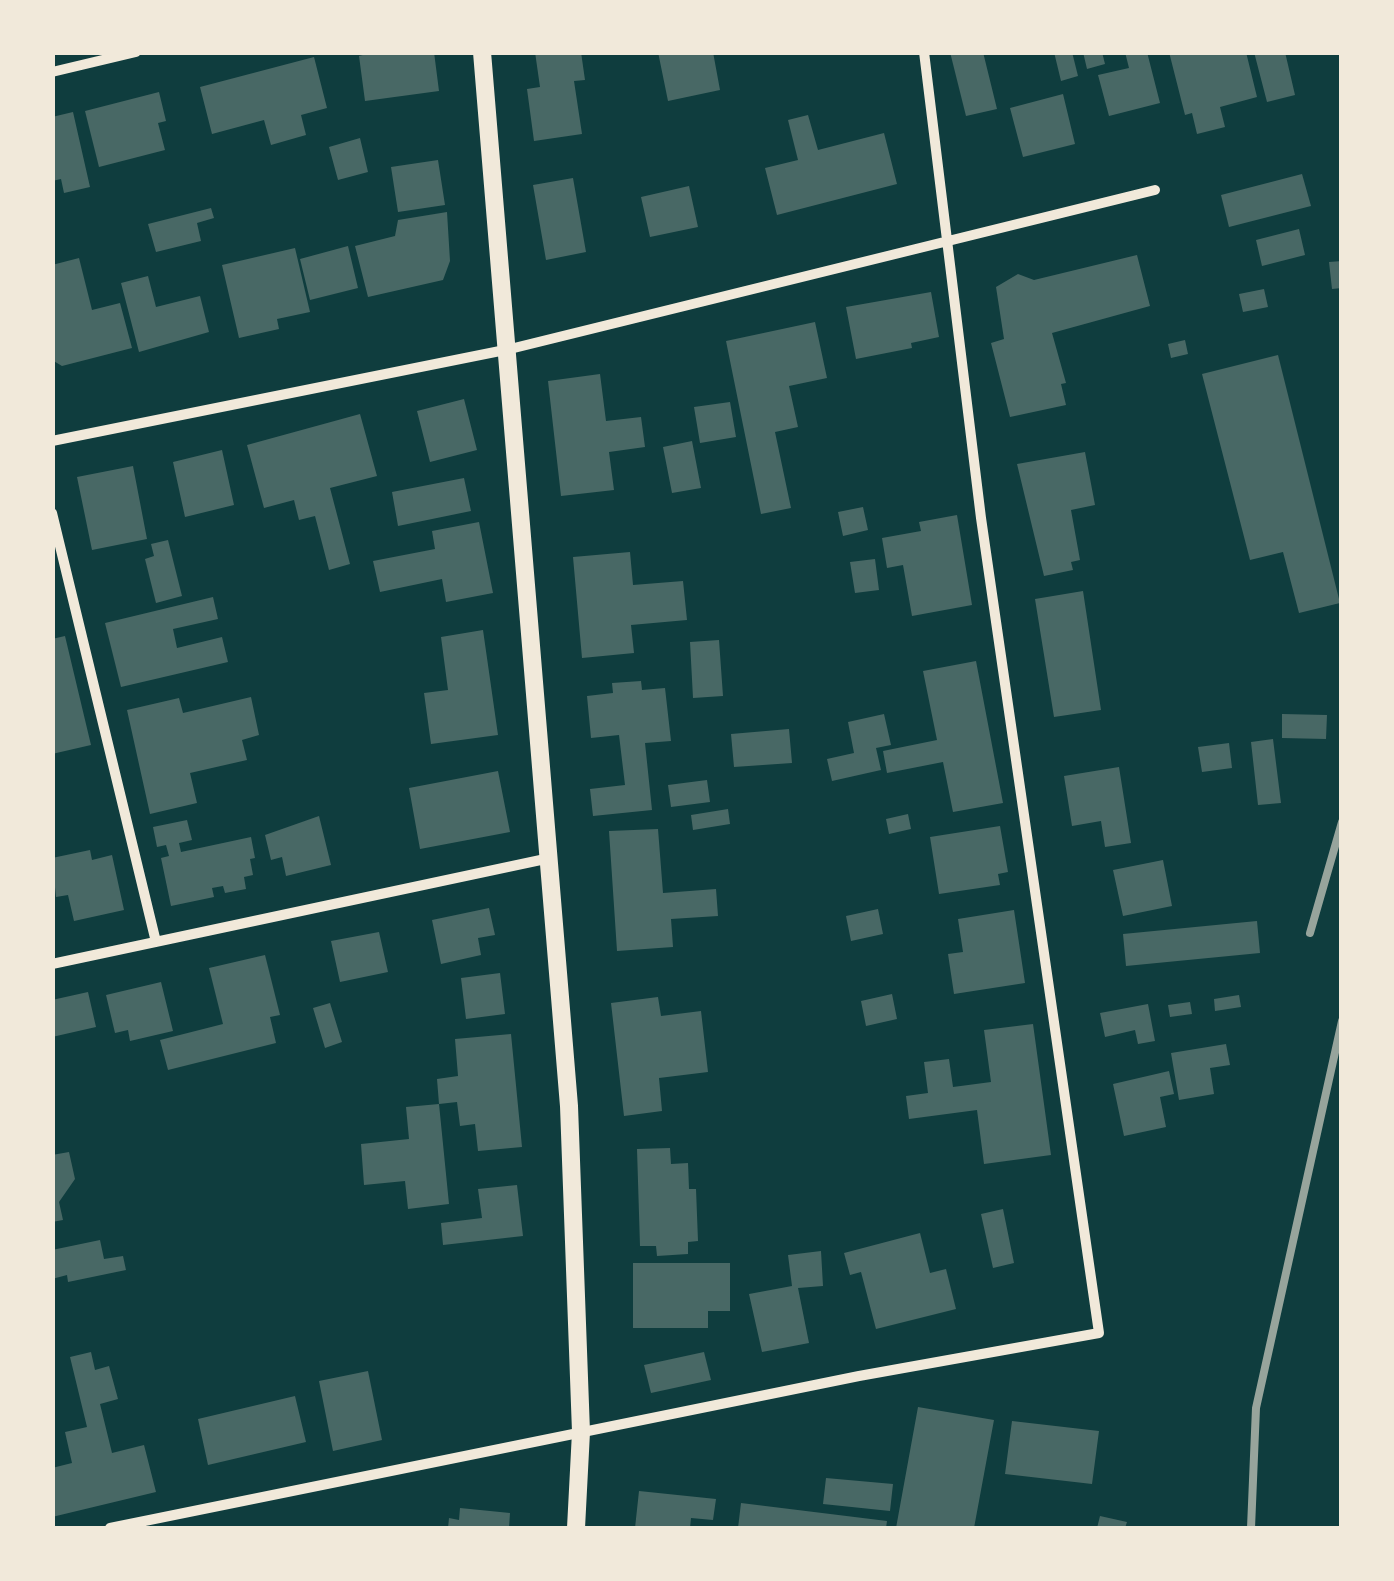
<!DOCTYPE html>
<html>
<head>
<meta charset="utf-8">
<style>
  body { margin:0 }
  #map { position:relative; width:1394px; height:1581px; overflow:hidden; background:#0f3d3e; font-family:Literata,serif }
  canvas { display:block }
  .frame { position:absolute; inset:0; border:55px solid #f1e9da; pointer-events:none }
</style>
</head>
<body>
<div id="map">
<canvas width="1394" height="1581"></canvas>
<div class="frame"></div>
</div>
<script>
const context = document.querySelector('canvas').getContext('2d');
context.lineJoin = 'round';
function fill(path, color) { context.fillStyle = color; context.fill(path, 'evenodd'); }
const poly = rows => new Path2D(rows.map(r => 'M' + r).join(''));
function trace(path, color, width, dash) { context.strokeStyle = color; context.lineWidth = width; context.lineCap = dash ? 'butt' : 'round'; context.setLineDash(dash || []); context.stroke(path); }
const building = poly([
  [374,52,434,52,439,91,365,101,359,56],
  [535,52,581,52,585,80,574,81,582,134,534,141,527,89,540,87],
  [658,52,713,52,720,90,668,101],
  [950,52,983,52,997,109,966,116],
  [1054,52,1072,52,1078,76,1061,81],
  [1083,52,1102,52,1105,64,1087,69],
  [1125,52,1147,52,1160,103,1109,116,1098,75,1129,68],
  [1169,52,1246,52,1257,97,1220,107,1225,127,1197,134,1192,113,1185,115],
  [1254,52,1285,52,1295,95,1267,102],
  [314,57,327,108,301,115,306,135,271,145,264,120,212,134,200,87],
  [159,92,166,121,158,123,165,150,99,167,85,111],
  [1063,94,1075,144,1023,157,1010,108],
  [73,112,90,187,64,193,61,179,52,181,52,117],
  [808,115,818,150,884,133,897,184,777,215,765,168,798,160,788,120],
  [360,138,368,172,338,180,329,147],
  [438,160,445,205,398,212,391,167],
  [1302,174,1311,206,1229,227,1221,195],
  [573,178,586,252,546,260,533,185],
  [689,186,698,227,650,237,641,197],
  [211,208,214,218,197,223,201,241,156,252,148,224],
  [447,212,450,261,443,280,368,297,355,246,395,236,398,220],
  [1299,229,1305,255,1262,266,1256,240],
  [348,246,358,288,310,300,300,259],
  [295,248,310,312,277,319,279,329,239,338,222,265],
  [1137,255,1150,306,1052,333,1066,383,1061,384,1066,405,1010,417,991,343,1004,339,996,287,1018,274,1034,280],
  [79,258,92,310,120,303,132,348,62,366,52,360,52,265],
  [1342,261,1342,288,1332,289,1329,262],
  [148,276,156,307,200,296,209,332,139,352,121,283],
  [1264,289,1268,307,1243,312,1239,294],
  [931,292,939,337,911,343,912,348,856,359,846,307],
  [815,322,827,378,789,386,798,427,775,432,791,508,761,514,726,341],
  [1185,340,1188,354,1171,358,1168,344],
  [1278,355,1340,603,1299,613,1283,552,1250,560,1202,374],
  [600,374,606,421,641,417,645,447,609,452,614,490,561,496,548,381],
  [464,399,477,450,430,462,417,411],
  [730,402,736,437,700,443,694,407],
  [360,414,377,476,330,488,350,564,329,570,315,516,299,520,294,500,264,508,247,445],
  [692,441,701,488,672,493,663,447],
  [222,450,234,505,185,517,173,462],
  [1085,452,1095,505,1071,510,1080,560,1071,562,1073,570,1044,576,1017,464],
  [133,466,147,539,92,550,77,477],
  [464,478,471,511,398,526,392,492],
  [863,507,868,530,843,536,838,512],
  [957,515,972,605,912,616,903,565,887,568,882,538,921,531,919,522],
  [479,522,493,593,446,602,442,579,380,592,373,561,435,549,432,531],
  [168,540,182,596,156,603,145,559,154,556,151,544],
  [630,552,633,585,683,581,687,620,631,625,634,653,582,658,573,557],
  [875,559,879,590,855,593,850,562],
  [1083,591,1101,710,1054,717,1035,599],
  [213,597,218,619,173,629,177,648,222,637,228,662,121,687,105,623],
  [483,630,498,735,431,744,424,693,448,690,441,637],
  [65,636,91,745,52,754,52,639],
  [719,640,723,696,693,698,690,642],
  [976,661,1003,803,953,812,943,762,887,773,883,751,937,740,923,671],
  [641,681,642,690,665,688,671,741,645,743,652,810,593,816,590,789,625,785,619,735,591,738,587,696,613,693,612,683],
  [251,697,259,735,242,740,247,760,190,773,197,803,150,814,127,710,179,698,183,713],
  [884,714,891,745,876,748,881,770,832,781,827,759,854,753,848,722],
  [1282,714,1327,715,1326,739,1282,738],
  [789,729,792,763,734,767,731,734],
  [1273,739,1281,803,1258,805,1251,742],
  [1229,743,1232,768,1202,772,1198,747],
  [1119,767,1131,843,1105,847,1101,821,1072,826,1064,776],
  [498,771,510,832,420,849,409,788],
  [707,780,710,802,671,807,668,785],
  [728,809,730,824,693,830,691,815],
  [908,814,911,829,889,834,886,819],
  [319,816,331,865,286,876,282,857,271,860,265,835],
  [187,820,192,840,179,843,181,852,251,837,255,858,250,859,253,875,244,877,246,889,225,893,223,886,212,888,214,897,171,906,161,858,169,856,166,845,157,847,153,827],
  [1000,826,1008,872,998,874,1000,885,939,894,930,837],
  [658,829,663,893,716,889,718,916,671,919,673,947,617,951,609,831],
  [90,850,92,860,112,855,124,910,74,921,68,895,56,897,52,858],
  [1163,860,1172,906,1123,916,1113,870],
  [489,908,495,935,478,938,481,955,441,964,432,920],
  [878,909,883,934,851,941,846,916],
  [1014,910,1025,983,954,994,948,954,963,952,958,919],
  [1257,921,1260,953,1126,966,1123,934],
  [379,932,388,972,340,982,331,941],
  [265,955,280,1015,270,1017,276,1043,168,1070,160,1040,223,1024,209,968],
  [500,973,505,1014,466,1019,461,978],
  [161,982,173,1031,130,1041,128,1030,115,1033,106,995],
  [88,992,96,1027,52,1037,52,1000],
  [892,994,897,1019,866,1026,861,1001],
  [1239,995,1241,1007,1215,1011,1214,999],
  [658,997,661,1016,701,1011,708,1072,659,1078,662,1111,624,1116,611,1003],
  [1190,1002,1192,1014,1170,1017,1168,1005],
  [330,1003,342,1042,325,1048,313,1008],
  [1148,1004,1155,1041,1138,1044,1135,1030,1105,1037,1100,1013],
  [1033,1024,1051,1155,984,1164,977,1110,909,1119,906,1096,928,1093,924,1062,949,1059,953,1087,991,1082,984,1030],
  [511,1034,522,1147,478,1151,475,1124,460,1126,457,1102,439,1104,437,1079,458,1076,455,1039],
  [1226,1044,1230,1065,1210,1068,1214,1094,1179,1100,1171,1053],
  [1169,1071,1174,1094,1160,1097,1166,1127,1124,1136,1113,1084],
  [439,1104,449,1204,408,1209,405,1181,364,1185,361,1144,409,1139,406,1107],
  [670,1148,671,1164,688,1163,689,1189,696,1189,698,1241,688,1242,688,1254,657,1256,656,1246,640,1246,637,1149],
  [69,1152,75,1179,59,1202,63,1220,52,1222,52,1155],
  [517,1185,523,1236,443,1245,441,1223,482,1218,478,1189],
  [1003,1209,1014,1263,993,1268,981,1214],
  [920,1233,930,1273,946,1269,956,1309,876,1329,861,1272,850,1275,844,1253],
  [100,1240,104,1259,123,1256,126,1270,68,1282,67,1275,52,1279,52,1250],
  [821,1251,823,1286,798,1288,809,1343,762,1352,749,1294,792,1286,788,1255],
  [633,1263,730,1263,730,1311,708,1311,708,1328,633,1328],
  [91,1352,95,1370,109,1366,118,1399,100,1404,112,1453,144,1445,156,1492,52,1517,52,1468,72,1463,65,1432,87,1427,70,1357],
  [704,1352,711,1380,651,1393,644,1365],
  [368,1371,382,1440,333,1451,319,1381],
  [295,1396,306,1442,208,1465,198,1419],
  [918,1407,994,1420,974,1528,896,1528],
  [1012,1421,1099,1431,1092,1484,1005,1474],
  [826,1478,893,1484,890,1511,823,1504],
  [639,1491,716,1499,713,1520,691,1518,690,1528,635,1528],
  [741,1503,887,1521,886,1528,738,1528],
  [460,1508,510,1513,509,1528,448,1528,449,1518,459,1520],
  [1100,1516,1127,1522,1125,1528,1097,1528]
]);
const minor = poly([
  [52,72,136,52],
  [52,441,510,349,1155,190],
  [52,513,156,942],
  [52,964,550,858],
  [110,1528,859,1376,1099,1333,981,518,924,52]
]);
const tertiary = poly([
  [482,52,569,1106,581,1432,576,1528]
]);
const rail = poly([
  [1310,933,1342,822],
  [1251,1528,1256,1408,1342,1021]
]);
fill(building, '#486865');
trace(minor, '#f1e9da', 10);
trace(tertiary, '#f1e9da', 18);
trace(rail, '#97a49c', 8);
</script>
</body>
</html>
